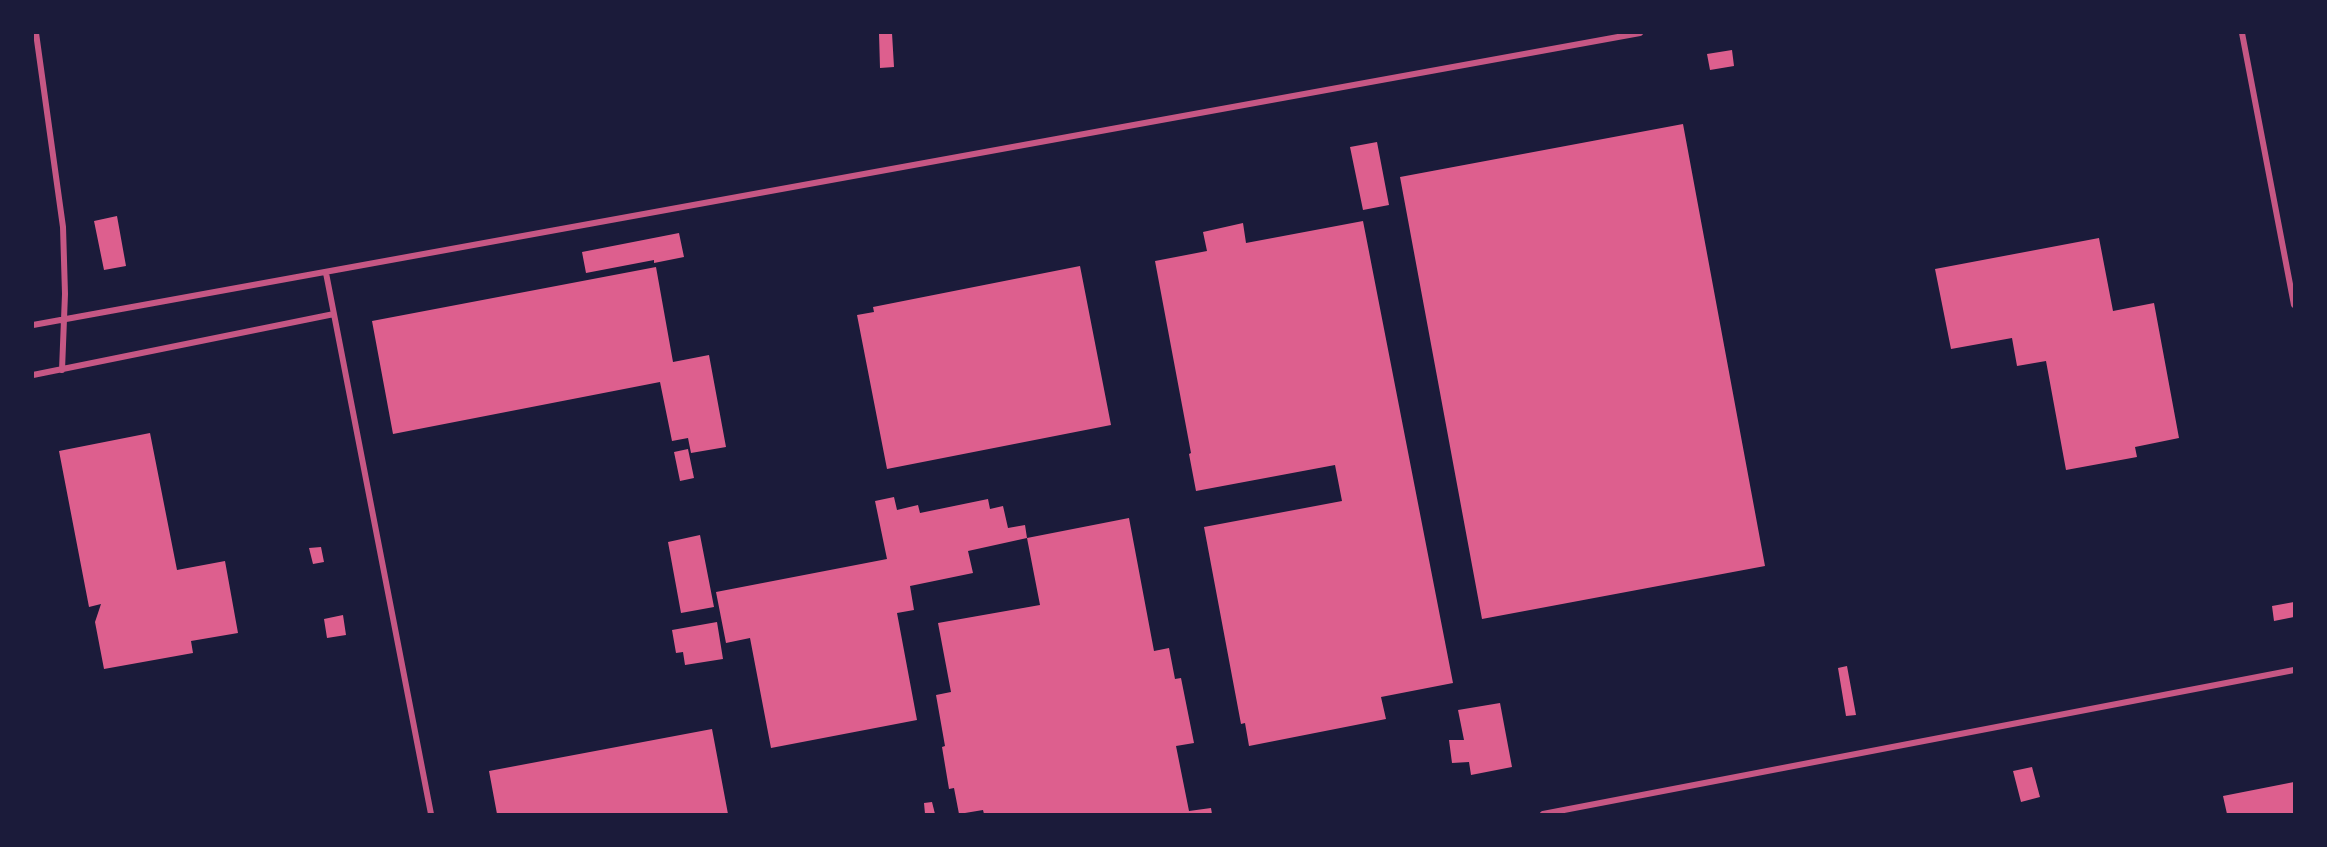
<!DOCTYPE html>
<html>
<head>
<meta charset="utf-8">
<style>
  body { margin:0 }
  #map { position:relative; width:2327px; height:847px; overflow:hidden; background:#1b1b3a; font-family:Lato,sans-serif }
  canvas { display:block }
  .frame { position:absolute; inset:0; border:34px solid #1b1b3a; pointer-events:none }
</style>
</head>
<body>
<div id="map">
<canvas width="2327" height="847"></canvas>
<div class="frame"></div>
</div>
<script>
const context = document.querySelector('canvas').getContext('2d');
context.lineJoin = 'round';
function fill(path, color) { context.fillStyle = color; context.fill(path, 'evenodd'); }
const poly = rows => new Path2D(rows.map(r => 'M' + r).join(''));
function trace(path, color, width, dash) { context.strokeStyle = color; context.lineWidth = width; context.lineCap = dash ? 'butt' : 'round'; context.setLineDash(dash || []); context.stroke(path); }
const building = poly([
  [879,33,892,33,894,67,880,68],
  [1732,50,1734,66,1710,70,1707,54],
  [1683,124,1765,566,1482,619,1400,177],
  [1377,142,1389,205,1363,210,1350,147],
  [117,216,126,266,104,270,94,221],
  [1363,221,1453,683,1381,697,1386,719,1249,746,1245,723,1241,724,1204,527,1342,501,1335,465,1196,491,1189,454,1191,453,1155,261,1207,251,1203,232,1243,223,1246,243],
  [679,233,684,257,654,263,654,260,586,273,582,252],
  [2099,238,2113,311,2154,303,2179,438,2135,447,2137,457,2066,470,2046,361,2017,366,2012,338,1951,349,1935,269],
  [1080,266,1111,425,887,469,857,315,874,312,873,307],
  [656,267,673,362,709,355,726,447,691,453,688,438,672,441,660,382,393,434,372,321],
  [150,433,177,570,225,561,238,633,191,641,193,653,104,669,95,622,101,604,89,607,59,451],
  [688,449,694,478,680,481,674,452],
  [894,497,897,510,918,505,920,513,988,499,990,509,1003,506,1008,528,1025,525,1027,538,968,551,973,573,910,586,914,610,897,613,917,720,771,748,750,638,726,643,716,592,887,559,875,501],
  [1129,518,1154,651,1169,648,1175,679,1181,678,1194,743,1176,746,1189,811,1211,808,1212,814,984,814,983,810,959,814,954,788,949,789,942,747,945,746,936,695,951,692,938,623,1040,605,1027,538],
  [700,535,714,607,681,613,668,542],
  [321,547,324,562,313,564,309,548],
  [2294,602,2294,617,2274,621,2272,606],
  [343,615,346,635,327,638,324,619],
  [717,622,723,659,685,665,683,652,676,653,672,630],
  [1847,666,1856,715,1846,716,1838,668],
  [1500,703,1512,767,1471,775,1469,762,1452,763,1449,740,1464,740,1458,710],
  [712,729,728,814,497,814,489,771],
  [2032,767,2040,797,2021,802,2013,771],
  [2294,782,2294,814,2227,814,2223,796],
  [932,802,935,814,925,814,924,803]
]);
const minor = poly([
  [36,33,63,227,65,294,62,370],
  [2242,33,2294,305],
  [326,273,431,814],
  [33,325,1640,33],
  [33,375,334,314],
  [1543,814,2294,670]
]);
fill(building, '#dd5f8e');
trace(minor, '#c65784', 6);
</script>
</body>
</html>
